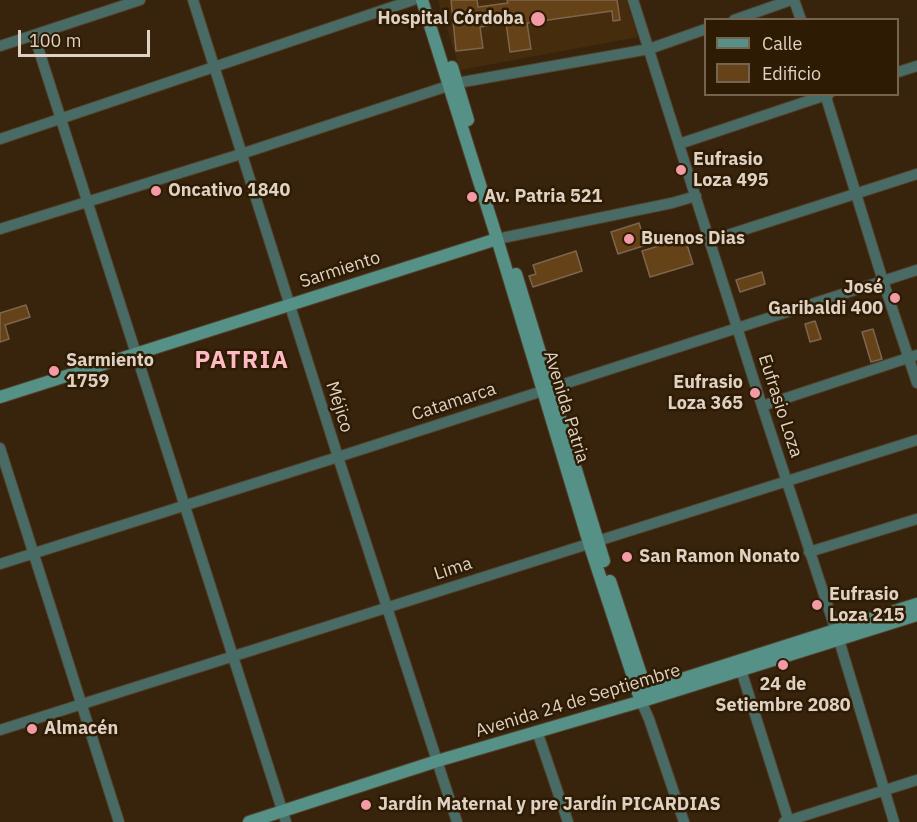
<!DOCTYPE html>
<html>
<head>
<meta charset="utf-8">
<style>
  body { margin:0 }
  #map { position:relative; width:917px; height:822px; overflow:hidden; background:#38240d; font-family:"IBM Plex Sans",sans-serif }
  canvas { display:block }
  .legend { position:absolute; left:704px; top:18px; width:195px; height:78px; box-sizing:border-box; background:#2e1b04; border:2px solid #756451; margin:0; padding:8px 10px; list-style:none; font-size:18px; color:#dfd2c4 }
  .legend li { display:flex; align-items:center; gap:12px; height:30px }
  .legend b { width:30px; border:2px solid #756451 }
  .scale { position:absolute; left:18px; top:30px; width:132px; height:27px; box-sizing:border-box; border:3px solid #dfd2c4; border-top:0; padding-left:8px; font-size:18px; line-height:21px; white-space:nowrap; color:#dfd2c4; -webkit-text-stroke:4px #2e1b04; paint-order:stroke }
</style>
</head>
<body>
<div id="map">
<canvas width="917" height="822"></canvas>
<ul class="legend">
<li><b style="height:8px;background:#569187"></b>Calle</li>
<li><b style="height:16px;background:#664218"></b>Edificio</li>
</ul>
<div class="scale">100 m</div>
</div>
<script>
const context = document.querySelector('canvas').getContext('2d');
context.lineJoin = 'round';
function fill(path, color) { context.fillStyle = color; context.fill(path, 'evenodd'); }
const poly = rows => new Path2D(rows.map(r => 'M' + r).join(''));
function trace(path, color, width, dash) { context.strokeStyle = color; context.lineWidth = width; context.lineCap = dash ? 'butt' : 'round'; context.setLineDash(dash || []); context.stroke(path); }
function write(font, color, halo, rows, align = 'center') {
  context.font = font + ' "IBM Plex Sans",sans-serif'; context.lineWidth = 5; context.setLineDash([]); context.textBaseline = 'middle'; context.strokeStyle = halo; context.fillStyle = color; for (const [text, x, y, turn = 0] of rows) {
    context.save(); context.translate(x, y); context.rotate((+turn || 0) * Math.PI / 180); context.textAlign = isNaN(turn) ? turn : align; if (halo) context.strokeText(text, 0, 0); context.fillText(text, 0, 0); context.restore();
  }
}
const built = poly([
  [438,0,626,0,638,37,460,70]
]);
const building = poly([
  [451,0,477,0,478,7,508,3,507,0,617,0,620,20,613,21,612,11,527,23,531,49,510,52,506,23,480,27,483,48,456,51,451,0],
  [639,223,646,245,618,254,611,232,639,223],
  [685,238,693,264,650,277,642,251,685,238],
  [576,251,582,271,533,287,529,276,536,274,533,265,576,251],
  [762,272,765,284,740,292,736,280,762,272],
  [26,305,30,317,5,325,9,339,0,342,0,313,26,305],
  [815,321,821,339,810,342,805,324,815,321],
  [873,329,882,359,871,362,862,332,873,329]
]);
const street = poly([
  [193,0,338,457,457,822],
  [633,0,762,406,839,640,894,822],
  [794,0,801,20],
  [734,20,791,0],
  [34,35,286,822],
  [0,46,140,0],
  [898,72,917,66],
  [825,94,883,281,917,383],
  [0,139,413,0],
  [679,144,829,94],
  [0,229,241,154,457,83,649,49,706,29],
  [497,239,672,203,696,196],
  [709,241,917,174],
  [762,406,917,355],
  [0,448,119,822],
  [809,552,917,519],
  [0,564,338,457,917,270],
  [741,670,789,822],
  [641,701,649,719,684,822],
  [0,730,917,440],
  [537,731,568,822],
  [784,822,917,780]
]);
const secondary = poly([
  [422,0,495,232,589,543,641,701],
  [452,67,468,120],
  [516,274,604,561],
  [0,397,497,239],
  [610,581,649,699],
  [638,693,917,604],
  [249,822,437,761,649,699,917,615]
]);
const markers = [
  [538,19,8,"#f39aa7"],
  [681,170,6,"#f39aa7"],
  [156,191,6,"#f39aa7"],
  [472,197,6,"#f39aa7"],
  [629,239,6,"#f39aa7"],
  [895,298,6,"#f39aa7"],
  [54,371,6,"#f39aa7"],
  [755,393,6,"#f39aa7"],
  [627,557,6,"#f39aa7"],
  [817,605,6,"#f39aa7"],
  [783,665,6,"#f39aa7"],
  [32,729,6,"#f39aa7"],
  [366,805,6,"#f39aa7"]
];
const poiNames = [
  ["Hospital Córdoba",524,19,"right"],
  ["Eufrasio",693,160],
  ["Loza 495",693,181],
  ["Oncativo 1840",168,191],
  ["Av. Patria 521",484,197],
  ["Buenos Dias",641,239],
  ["José",883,288,"right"],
  ["Garibaldi 400",883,309,"right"],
  ["Sarmiento",66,361],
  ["1759",66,382],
  ["Eufrasio",743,383,"right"],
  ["Loza 365",743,404,"right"],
  ["San Ramon Nonato",639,557],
  ["Eufrasio",829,595],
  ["Loza 215",829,616],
  ["24 de",783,685,"center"],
  ["Setiembre 2080",783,706,"center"],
  ["Almacén",44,729],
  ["Jardín Maternal y pre Jardín PICARDIAS",378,805]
];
const streetNames = [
  ["Sarmiento",340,270,-18],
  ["Catamarca",454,402,-18],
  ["Eufrasio Loza",780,406,72],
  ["Méjico",339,407,72],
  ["Avenida Patria",566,407,73],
  ["Lima",453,569,-18],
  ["Avenida 24 de Septiembre",578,701,-17]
];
const districtNames = [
  ["PATRIA",242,361]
];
fill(built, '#452c0d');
fill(building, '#664218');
trace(building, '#7e664e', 1.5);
trace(street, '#53402a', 12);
trace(secondary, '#53402a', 14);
trace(street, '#486c65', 10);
trace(secondary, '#569187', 12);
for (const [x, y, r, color] of markers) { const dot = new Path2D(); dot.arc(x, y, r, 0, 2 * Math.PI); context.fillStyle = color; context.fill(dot); trace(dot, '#2e1b04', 2); }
write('bold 18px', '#dfd2c4', '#2e1b04', poiNames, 'left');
write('18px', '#dfd2c4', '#2e1b04', streetNames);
context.letterSpacing = '1.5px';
write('bold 24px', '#febac3', '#2e1b04', districtNames);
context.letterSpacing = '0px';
</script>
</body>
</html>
